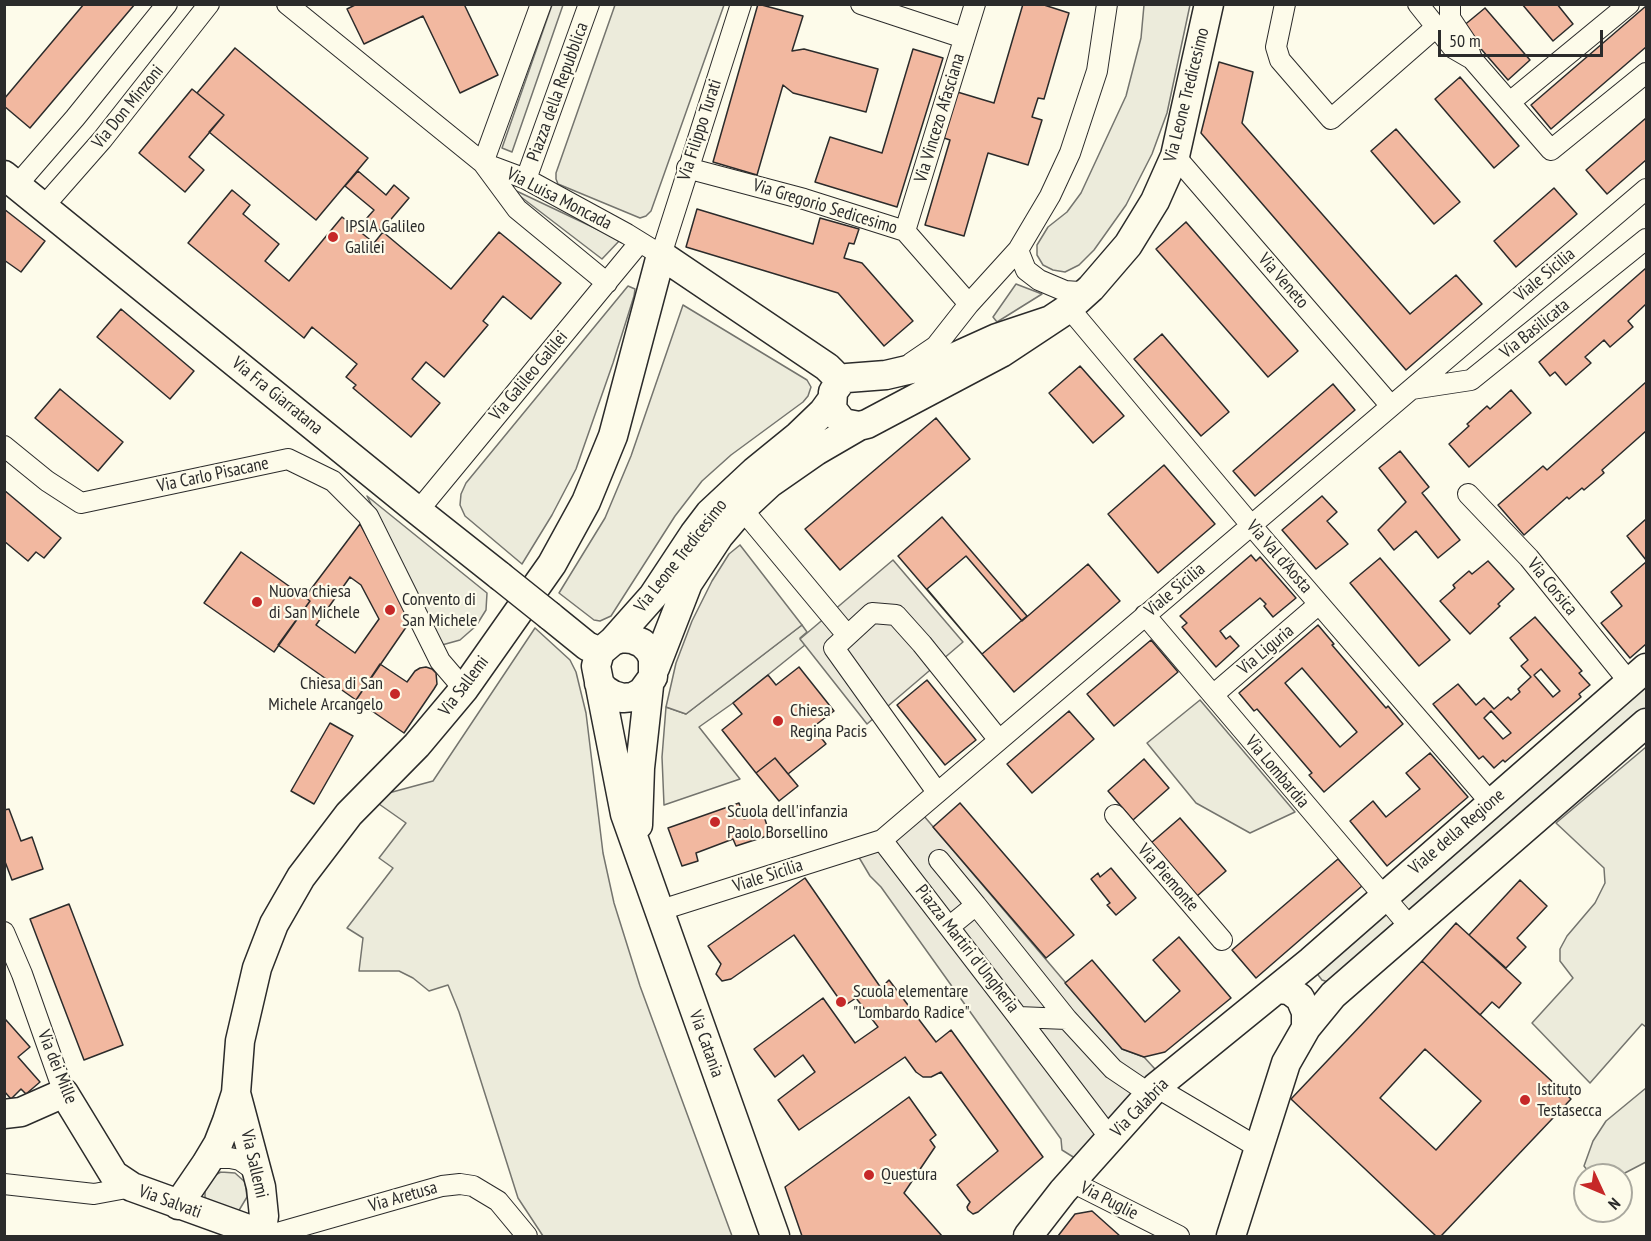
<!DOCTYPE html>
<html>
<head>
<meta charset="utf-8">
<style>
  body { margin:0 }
  #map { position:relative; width:1651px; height:1241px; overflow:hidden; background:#fdfbea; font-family:"PT Sans Narrow",sans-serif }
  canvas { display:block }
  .frame { position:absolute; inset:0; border:6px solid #2b2b2b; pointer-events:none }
  .north { position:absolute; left:1573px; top:1163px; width:60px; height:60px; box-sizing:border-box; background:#fdfbea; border:2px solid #a9a89e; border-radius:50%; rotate:134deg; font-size:16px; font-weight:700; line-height:24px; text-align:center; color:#2b2b2b }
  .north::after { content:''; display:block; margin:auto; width:21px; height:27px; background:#c62828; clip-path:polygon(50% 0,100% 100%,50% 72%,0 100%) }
  .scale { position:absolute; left:1438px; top:30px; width:165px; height:27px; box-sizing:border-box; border:3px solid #2b2b2b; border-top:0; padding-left:8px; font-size:18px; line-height:21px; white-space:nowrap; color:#2b2b2b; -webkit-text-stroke:4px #fdfbea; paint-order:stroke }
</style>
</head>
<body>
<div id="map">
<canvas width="1651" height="1241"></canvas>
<div class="frame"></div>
<div class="north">N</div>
<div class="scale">50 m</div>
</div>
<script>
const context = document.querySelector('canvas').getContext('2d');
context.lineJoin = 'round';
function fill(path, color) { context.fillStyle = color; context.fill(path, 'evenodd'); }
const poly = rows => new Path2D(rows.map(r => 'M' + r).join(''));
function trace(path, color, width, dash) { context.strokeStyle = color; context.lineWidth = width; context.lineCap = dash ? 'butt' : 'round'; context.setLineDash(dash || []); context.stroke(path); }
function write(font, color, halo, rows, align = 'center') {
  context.font = font + ' "PT Sans Narrow",sans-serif'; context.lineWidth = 4.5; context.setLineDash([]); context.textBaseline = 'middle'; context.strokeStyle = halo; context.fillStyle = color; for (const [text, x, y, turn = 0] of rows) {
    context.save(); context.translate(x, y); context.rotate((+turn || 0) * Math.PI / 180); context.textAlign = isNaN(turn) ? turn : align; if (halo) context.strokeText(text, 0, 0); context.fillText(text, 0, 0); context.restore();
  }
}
const green = poly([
  [552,5,563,5,512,152,502,148,552,5],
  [615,5,724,5,651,211,646,216,640,218,558,184,556,179,556,173,615,5],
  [1144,5,1190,5,1167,113,1152,154,1126,205,1094,250,1079,265,1065,272,1053,270,1043,265,1037,255,1037,245,1048,227,1067,212,1081,193,1126,96,1141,38,1144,5],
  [508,187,620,240,602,259,508,187],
  [1016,284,1042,294,997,322,993,317,1016,284],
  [628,286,635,289,634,296,613,363,576,469,552,515,522,564,465,516,460,505,461,494,466,483,628,286],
  [683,305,807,380,811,387,808,396,803,402,731,455,702,481,675,516,611,616,600,621,594,620,559,593,605,518,631,456,683,305],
  [367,496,487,593,486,610,476,626,460,640,442,645,367,496],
  [802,625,807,632,800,638,805,645,733,703,699,727,740,779,664,805,662,757,666,707,686,714,802,625],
  [535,628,570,660,576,672,586,713,603,853,614,903,640,986,732,1236,543,1236,518,1198,459,1012,448,985,429,991,413,978,399,971,359,971,363,938,347,928,393,868,379,858,406,823,379,804,385,794,433,781,535,628],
  [1646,671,1646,724,1343,987,1322,980,1315,971,1646,671],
  [1200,700,1295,812,1250,833,1196,803,1147,743,1200,700],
  [1646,747,1646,1027,1642,1024,1590,1083,1532,1023,1573,978,1560,961,1560,949,1567,936,1595,903,1605,883,1604,868,1556,823,1646,747],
  [1646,1088,1646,1162,1621,1175,1591,1175,1584,1166,1593,1141,1606,1121,1646,1088],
  [221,1172,235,1173,245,1182,247,1197,238,1212,205,1198,205,1188,213,1176,221,1172]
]);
const parking = poly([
  [740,545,802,625,686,714,666,707,676,663,692,621,712,581,729,554,740,545],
  [893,560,963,642,867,724,800,639,893,560],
  [918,809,1122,1049,1144,1057,1165,1080,1086,1165,1062,1150,1061,1139,881,887,870,876,854,849,918,809]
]);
const building = poly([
  [84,4,135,4,30,128,4,106,4,99,84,4],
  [357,4,464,4,498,75,460,93,423,16,364,44,347,9,357,4],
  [758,4,803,16,792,51,804,49,878,69,866,112,793,93,783,85,757,175,713,162,758,4],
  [1023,4,1041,4,1069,13,1044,99,1038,98,1032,117,1042,120,1028,165,988,153,964,236,925,225,950,140,941,137,954,91,994,103,1023,4],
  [1522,4,1557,4,1573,24,1553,41,1522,4],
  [1646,6,1646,47,1551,129,1531,105,1646,6],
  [1485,8,1530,60,1508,80,1462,27,1485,8],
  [235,48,368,158,316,220,209,132,224,115,197,93,235,48],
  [913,49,943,58,897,207,815,182,830,137,882,153,913,49],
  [1219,62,1253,72,1242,123,1410,314,1456,275,1482,304,1406,370,1201,133,1219,62],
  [1460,77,1519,146,1494,168,1435,99,1460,77],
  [192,89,224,115,189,157,204,170,185,192,139,153,192,89],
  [1646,118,1646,160,1607,194,1586,170,1646,118],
  [1396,129,1460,202,1434,224,1371,151,1396,129],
  [358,171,386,195,394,185,409,198,381,231,366,219,374,210,345,186,358,171],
  [1554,188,1577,214,1516,267,1494,241,1554,188],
  [232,190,250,205,243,214,279,244,265,261,289,281,342,217,374,243,383,232,451,289,499,232,561,283,531,319,503,296,483,321,488,325,444,377,426,362,412,379,440,403,411,437,353,388,356,385,346,377,357,364,312,327,304,338,188,243,232,190],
  [4,209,45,241,21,272,4,260,4,209],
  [697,209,813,244,820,218,859,229,854,244,849,243,844,258,862,263,913,321,884,346,838,293,686,247,697,209],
  [1186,222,1298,351,1268,377,1156,249,1186,222],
  [1646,268,1646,304,1628,321,1633,327,1610,347,1604,340,1585,357,1591,363,1566,385,1555,372,1550,376,1539,362,1646,268],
  [121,309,194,371,170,399,97,337,121,309],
  [1162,334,1229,412,1201,436,1134,359,1162,334],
  [1080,366,1124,416,1093,443,1049,393,1080,366],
  [1646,382,1646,431,1602,470,1604,473,1584,490,1582,488,1569,499,1567,497,1524,535,1498,505,1543,466,1547,470,1646,382],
  [1333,384,1355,410,1255,496,1233,471,1333,384],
  [60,389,123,442,98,471,35,418,60,389],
  [1511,390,1531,413,1469,467,1449,444,1469,426,1467,424,1487,406,1490,409,1511,390],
  [936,418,970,459,840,570,805,529,936,418],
  [1400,451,1429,487,1422,493,1460,540,1438,558,1416,531,1394,550,1378,530,1406,502,1379,468,1400,451],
  [1164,465,1215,524,1158,573,1108,514,1164,465],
  [4,490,61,538,44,558,36,552,28,561,4,541,4,490],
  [1322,496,1337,512,1327,521,1348,544,1316,569,1282,530,1322,496],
  [942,517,1027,616,982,654,898,556,942,517],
  [1646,519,1646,560,1627,536,1646,519],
  [360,524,411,620,356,700,278,645,310,601,305,597,360,524],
  [350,577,361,585,379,619,355,653,316,625,350,577],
  [241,552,310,601,274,652,204,603,241,552],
  [1251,555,1256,561,1260,557,1296,598,1273,617,1264,606,1266,604,1260,598,1220,631,1226,639,1230,636,1239,646,1216,667,1182,627,1187,623,1180,616,1251,555],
  [966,556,1022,621,1088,564,1120,601,1014,692,927,589,966,556],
  [1380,558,1450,640,1419,666,1350,583,1380,558],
  [1488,561,1514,589,1498,604,1500,606,1470,634,1440,601,1455,588,1453,585,1469,571,1472,574,1488,561],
  [1646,562,1646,644,1630,658,1601,623,1622,606,1611,592,1646,562],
  [1535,617,1582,671,1579,673,1590,685,1579,694,1581,697,1505,762,1503,760,1494,768,1483,756,1479,759,1433,704,1458,684,1476,705,1484,698,1494,709,1508,697,1511,700,1520,692,1518,689,1531,677,1521,666,1528,660,1510,638,1535,617],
  [1541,669,1560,691,1553,697,1534,675,1541,669],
  [1491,711,1511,733,1503,739,1484,718,1491,711],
  [1318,625,1334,644,1332,645,1386,708,1388,706,1403,724,1324,792,1309,775,1312,773,1257,709,1254,711,1239,693,1318,625],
  [1302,668,1357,732,1340,747,1285,683,1302,668],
  [1151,640,1178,672,1114,726,1087,694,1151,640],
  [380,664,407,682,415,671,420,668,426,667,432,669,436,673,437,684,434,689,404,733,356,700,380,664],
  [799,667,834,711,813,727,826,744,788,774,775,758,756,773,722,730,742,714,733,703,768,675,776,685,799,667],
  [927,680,976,740,945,765,897,705,927,680],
  [1069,711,1094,739,1032,793,1007,764,1069,711],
  [330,723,353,736,314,804,291,791,330,723],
  [1430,753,1468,797,1387,866,1350,821,1373,801,1386,817,1420,789,1406,773,1430,753],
  [775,758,798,786,779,801,756,773,775,758],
  [1144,759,1169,788,1133,820,1108,791,1144,759],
  [739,803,744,819,763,813,770,835,736,846,733,839,696,853,698,861,682,866,668,828,739,803],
  [960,803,1074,935,1046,958,933,827,960,803],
  [9,809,21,841,32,837,43,869,12,880,4,859,4,810,9,809],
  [1180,818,1226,871,1197,896,1151,843,1180,818],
  [1338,859,1362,886,1256,978,1232,950,1338,859],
  [1111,868,1136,898,1116,915,1107,905,1110,903,1091,879,1098,873,1100,877,1111,868],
  [805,878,881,988,889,980,936,1042,951,1030,1043,1157,978,1212,973,1214,968,1210,967,1207,970,1202,957,1185,998,1151,941,1072,931,1077,923,1077,916,1072,905,1057,799,1130,778,1100,815,1072,803,1055,775,1077,754,1049,823,998,855,1043,878,1027,856,998,844,1006,794,935,731,979,722,981,716,974,721,964,708,946,805,878],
  [1520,880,1547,906,1517,938,1526,947,1506,968,1469,935,1520,880],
  [69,904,123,1045,84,1060,30,919,69,904],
  [1456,923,1521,983,1499,1008,1492,1002,1480,1015,1422,961,1456,923],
  [1179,937,1231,998,1165,1052,1144,1057,1122,1049,1065,983,1092,960,1145,1022,1180,991,1153,960,1179,937],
  [1422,961,1571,1099,1441,1236,1436,1236,1291,1099,1422,961],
  [1425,1049,1481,1101,1436,1150,1380,1098,1425,1049],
  [6,1020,30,1047,18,1057,40,1082,26,1094,21,1089,11,1099,4,1091,4,1022,6,1020],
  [909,1097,936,1135,930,1140,935,1147,904,1193,942,1236,802,1236,785,1187,909,1097],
  [1092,1211,1120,1236,1058,1236,1075,1214,1092,1211]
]);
const street = poly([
  [287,4,483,163,526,179,627,234,661,255,741,4],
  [861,4,964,38],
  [1285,4,1276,47,1280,60,1331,119,1435,28],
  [1418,4,1453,48,1472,59,1551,150,1646,73],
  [1450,4,1450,18,1466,42,1472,59],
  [1510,102,1629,4],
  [1175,156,1391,406],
  [483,163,517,209,607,283],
  [483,163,541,4],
  [687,168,804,199,905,231,969,304],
  [526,179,589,4],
  [17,185,75,118,167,4],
  [44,206,102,140,209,4],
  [905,231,975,4],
  [1018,250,1026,270,1039,280,1065,291,1079,292,1091,288],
  [1069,308,1251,525,1491,803],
  [911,363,936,346,969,304,1018,250,1050,196,1070,153,1097,71,1107,4],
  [1412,389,1471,380,1646,239],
  [4,446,47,481,81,503,288,459,333,481,368,516,440,661,464,689],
  [1468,494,1529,558,1630,683],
  [742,509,847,635],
  [418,511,640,242],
  [1145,615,1410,927],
  [1213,695,1319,604],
  [937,792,834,648,872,613,896,615,922,644,999,740],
  [1115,815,1222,940],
  [882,840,1018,1017,1067,1019,1113,1069,1150,1094],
  [939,860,976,905],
  [658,911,882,840,1646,189],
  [949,927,976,905,1067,1019],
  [4,932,22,974,64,1093],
  [1018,1017,1110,1138],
  [1156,1087,1259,1148],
  [206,1164,217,1158,230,1158,240,1160,250,1167,257,1176],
  [1072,1182,1179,1236],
  [4,1184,94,1194,132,1187],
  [262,1234,270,1235,442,1186,460,1184,473,1186,498,1201,527,1236]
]);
const secondary = poly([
  [4,175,418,511,500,576],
  [1048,321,997,338,946,361,886,375,847,378,841,381,833,392,832,409,843,423,859,426,867,424,1001,353,1069,308,1091,288,1128,245,1155,201,1175,156,1209,4],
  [550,616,587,646,600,652],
  [613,641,653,596,694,534,710,513,755,471,798,436,823,412,831,401],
  [655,668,688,583,719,536,742,509,770,483,816,451,859,426],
  [599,683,605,690,613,695,623,698,633,697,642,692,653,677,653,658,649,650,642,643,632,639,622,638,613,641,600,652,596,666,625,814,775,1236],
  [638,825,640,768,649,686],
  [1277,989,1289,990,1300,998,1306,1012,1306,1028],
  [236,1093,261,1187,264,1216,261,1236],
  [4,1114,21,1112,64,1093,114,1175,132,1187,262,1234],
  [178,1205,206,1164,218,1144,227,1121,236,1093,240,1041,257,968,274,924,301,877,349,814,417,745,464,689,552,564,586,502,613,436,661,255,827,367,841,381],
  [1028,1236,1063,1191,1156,1087,1311,961,1646,668],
  [1231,1236,1286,1063,1306,1028,1333,995,1646,723]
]);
const secondaryBridge = poly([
  [500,576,550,616]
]);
const markers = [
  [333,237,6,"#c62828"],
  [257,602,6,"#c62828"],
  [390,610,6,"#c62828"],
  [395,694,6,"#c62828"],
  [778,721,6,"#c62828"],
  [715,822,6,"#c62828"],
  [841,1002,6,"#c62828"],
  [1525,1100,6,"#c62828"],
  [869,1175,6,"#c62828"]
];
const streetNames = [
  ["Piazza della Repubblica",558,92,-70],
  ["Via Leone Tredicesimo",1187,95,-76],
  ["Via Don Minzoni",128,107,-51],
  ["Via Vincezo Afasciana",940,118,-73],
  ["Via Filippo Turati",700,130,-72],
  ["Via Luisa Moncada",559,199,27],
  ["Via Gregorio Sedicesimo",825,207,17],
  ["Viale Sicilia",1545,275,-40],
  ["Via Veneto",1283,281,49],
  ["Via Basilicata",1535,329,-39],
  ["Via Galileo Galilei",529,376,-50],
  ["Via Fra Giarratana",277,396,39],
  ["Via Carlo Pisacane",213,475,-12],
  ["Via Leone Tredicesimo",681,556,-52],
  ["Via Val d'Aosta",1279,557,49],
  ["Via Corsica",1552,587,51],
  ["Viale Sicilia",1175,590,-40],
  ["Via Liguria",1266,650,-40],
  ["Via Sallemi",464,686,-53],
  ["Via Lombardia",1277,772,50],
  ["Viale della Regione",1457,832,-41],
  ["Viale Sicilia",768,876,-18],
  ["Via Piemonte",1168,878,49],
  ["Piazza Martiri d'Ungheria",967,949,52],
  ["Via Catania",706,1044,70],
  ["Via dei Mille",57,1067,68],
  ["Via Calabria",1140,1108,-46],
  ["Via Sallemi",254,1164,77],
  ["Via Aretusa",403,1197,-16],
  ["Via Puglie",1109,1201,27],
  ["Via Salvati",170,1202,20]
];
const poiNames = [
  ["IPSIA Galileo",345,227],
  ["Galilei",345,248],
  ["Nuova chiesa",269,592],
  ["di San Michele",269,613],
  ["Convento di",402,600],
  ["San Michele",402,621],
  ["Chiesa di San",383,684,"right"],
  ["Michele Arcangelo",383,705,"right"],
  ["Chiesa",790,711],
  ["Regina Pacis",790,732],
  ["Scuola dell'infanzia",727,812],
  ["Paolo Borsellino",727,833],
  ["Scuola elementare",853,992],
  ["\"Lombardo Radice\"",853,1013],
  ["Istituto",1537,1090],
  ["Testasecca",1537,1111],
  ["Questura",881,1175]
];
fill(green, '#ecebdb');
trace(green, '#74746e', 1.5);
fill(parking, '#eceadb');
trace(parking, '#74746e', 1.5);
fill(building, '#f2b8a0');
trace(building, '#2b2b2b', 1.5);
trace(street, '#2b2b2b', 22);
trace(secondary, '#2b2b2b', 31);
trace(street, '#fdfbea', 20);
trace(secondary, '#fdfbea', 28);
trace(secondaryBridge, '#2b2b2b', 31, []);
trace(secondaryBridge, '#fdfbea', 28);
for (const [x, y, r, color] of markers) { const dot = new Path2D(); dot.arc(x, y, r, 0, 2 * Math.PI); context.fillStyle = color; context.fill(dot); trace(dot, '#fdfbea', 2); }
write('18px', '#2b2b2b', '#fdfbea', streetNames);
write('18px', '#2b2b2b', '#fdfbea', poiNames, 'left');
</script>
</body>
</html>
